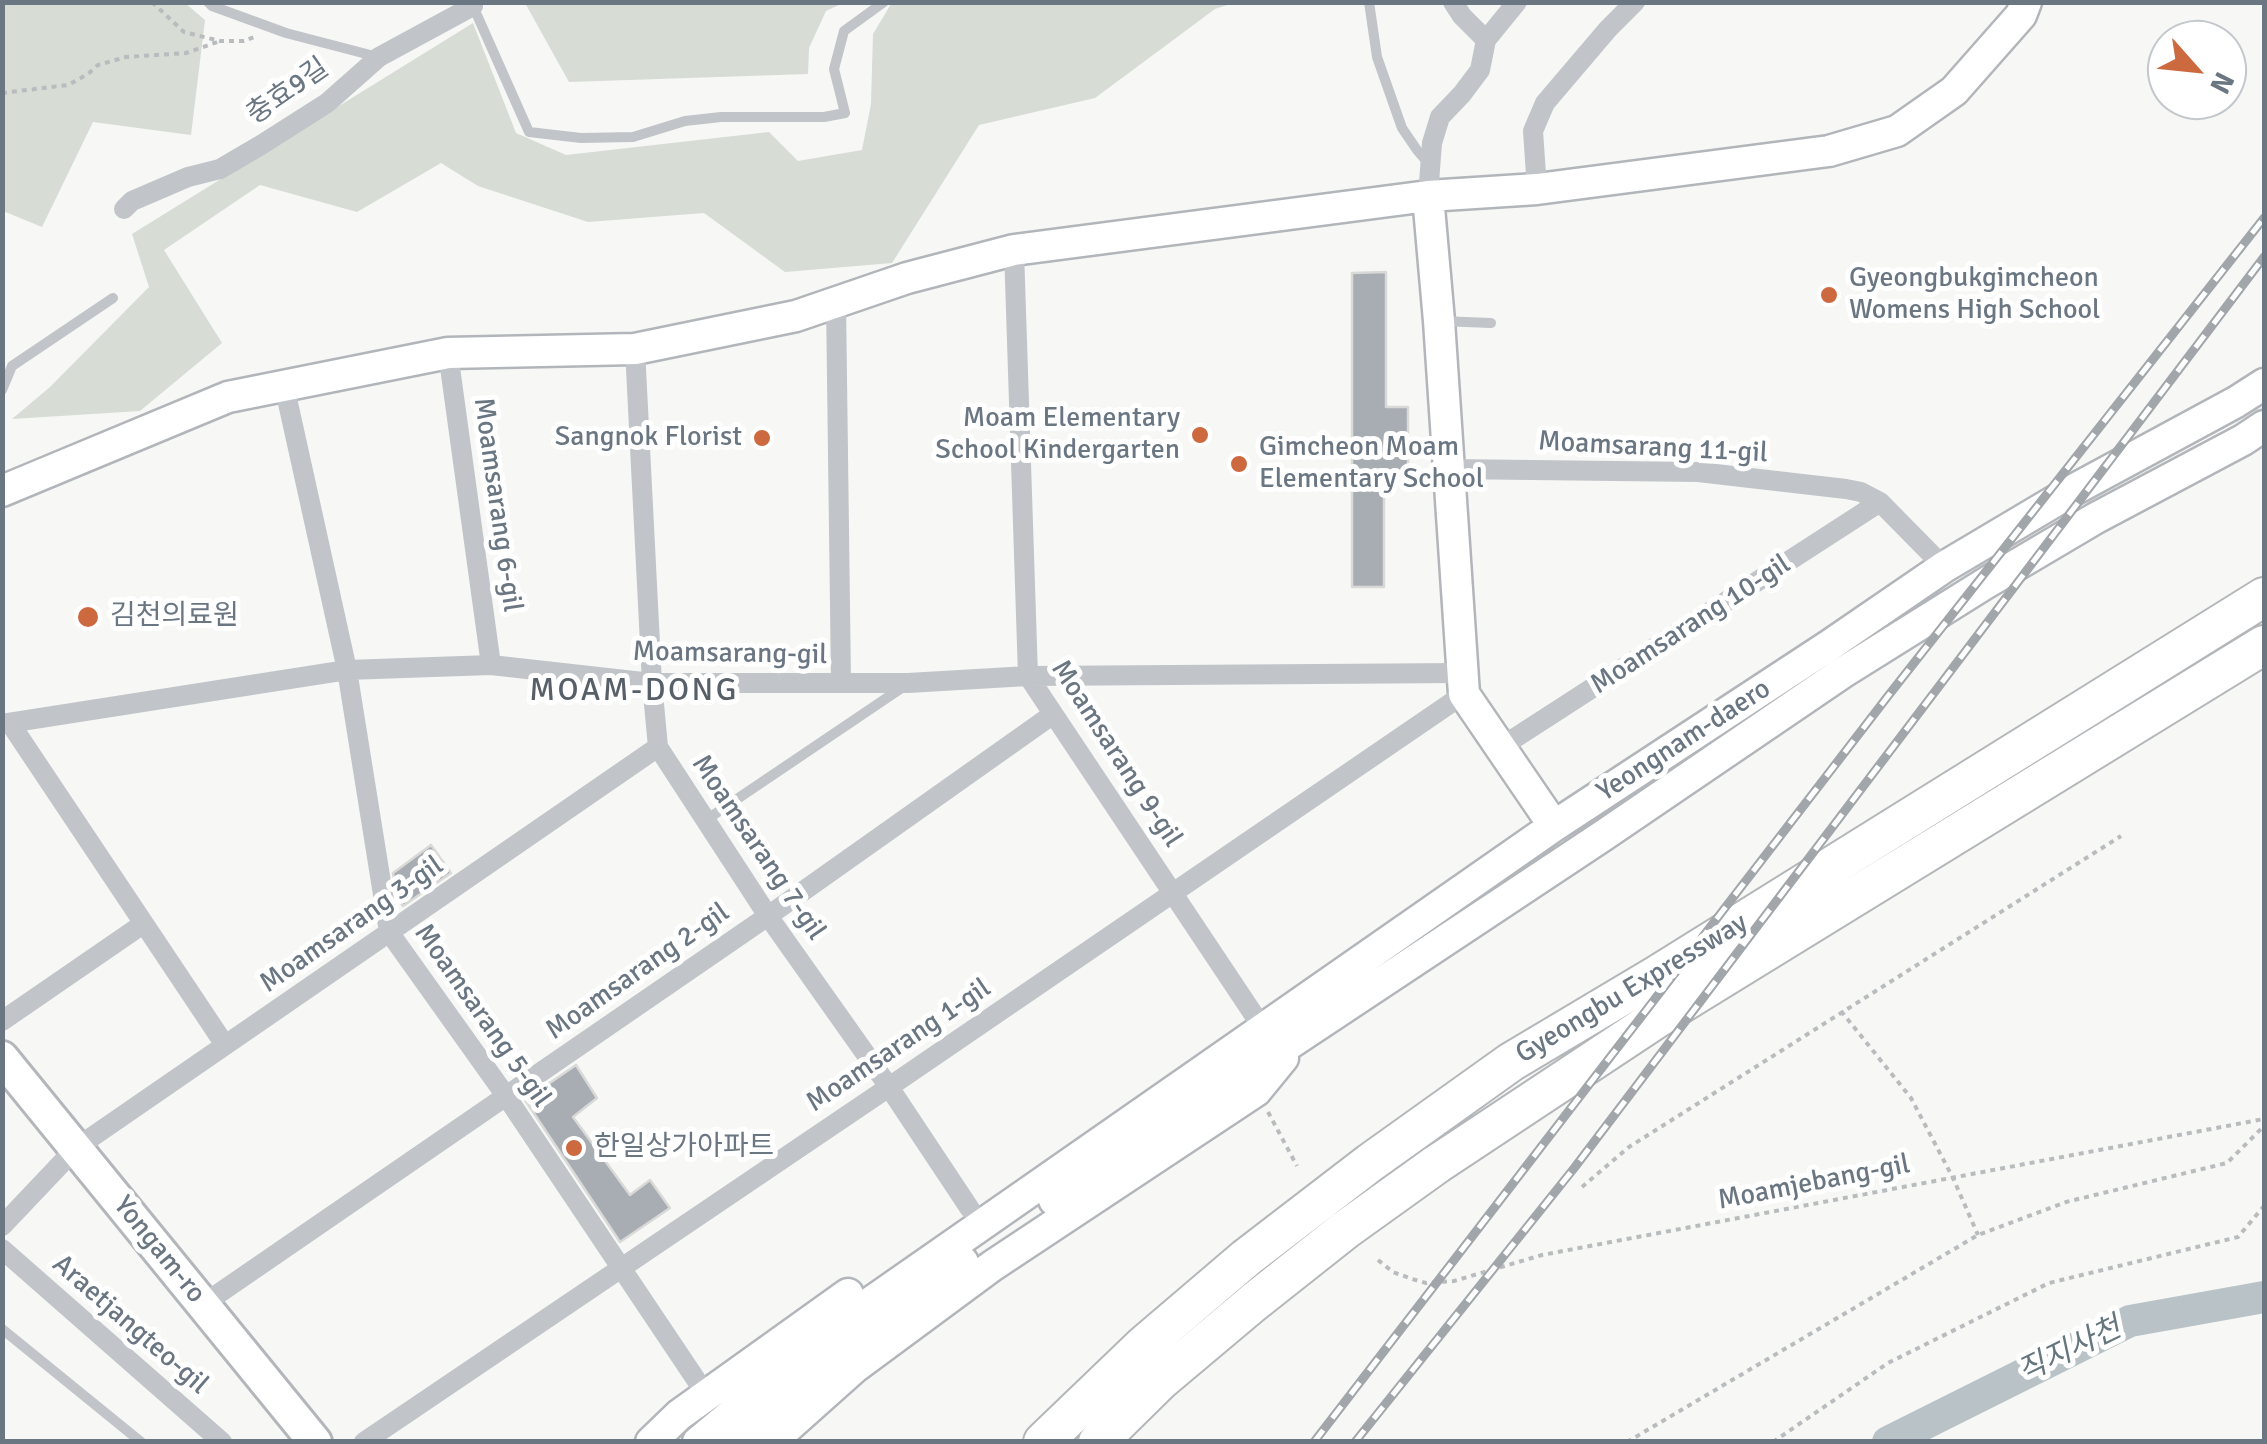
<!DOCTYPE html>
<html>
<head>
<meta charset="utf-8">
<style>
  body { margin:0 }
  #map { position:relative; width:2267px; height:1444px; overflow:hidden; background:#f7f7f5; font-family:Signika,sans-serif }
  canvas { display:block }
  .frame { position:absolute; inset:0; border:5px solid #6a7682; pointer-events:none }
  .north { position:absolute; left:2147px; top:20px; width:100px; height:100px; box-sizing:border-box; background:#fff; border:2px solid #c3c8cd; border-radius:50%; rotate:117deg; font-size:28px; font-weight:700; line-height:40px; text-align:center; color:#6a7682 }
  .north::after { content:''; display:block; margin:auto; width:35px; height:45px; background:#cd693f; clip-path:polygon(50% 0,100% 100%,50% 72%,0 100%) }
</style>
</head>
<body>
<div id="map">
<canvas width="2267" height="1444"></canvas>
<div class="frame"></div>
<div class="north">N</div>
</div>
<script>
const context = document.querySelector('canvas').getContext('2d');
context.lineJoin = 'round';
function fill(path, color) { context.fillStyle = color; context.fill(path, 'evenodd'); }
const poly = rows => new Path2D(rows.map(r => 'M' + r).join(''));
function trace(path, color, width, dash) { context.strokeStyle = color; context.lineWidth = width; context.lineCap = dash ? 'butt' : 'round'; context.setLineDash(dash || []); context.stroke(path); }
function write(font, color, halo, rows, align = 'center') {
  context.font = font + ' Signika,"Noto Sans KR",sans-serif'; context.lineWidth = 10; context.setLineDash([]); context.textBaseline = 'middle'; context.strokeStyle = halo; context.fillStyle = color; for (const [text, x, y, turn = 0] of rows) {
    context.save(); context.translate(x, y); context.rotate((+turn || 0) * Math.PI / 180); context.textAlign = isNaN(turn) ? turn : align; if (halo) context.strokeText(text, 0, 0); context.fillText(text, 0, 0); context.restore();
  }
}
const green = poly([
  [912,2,1233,3,1215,9,1095,98,979,125,892,263,785,272,704,213,588,222,478,186,441,163,357,212,260,185,164,250,222,343,140,411,12,419,50,387,149,287,132,234,473,23,516,133,566,155,769,132,798,161,862,150,871,104,873,34,891,4],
  [2,3,185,3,205,20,191,135,93,122,42,227,3,211],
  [525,3,843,3,826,11,809,48,808,74,569,82]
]);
const river = poly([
  [1888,1442,2130,1321,2264,1297]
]);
const building = poly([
  [1386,272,1386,407,1408,407,1408,476,1384,476,1384,587,1352,587,1352,273,1386,272],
  [431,845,451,873,403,906,397,898,393,873,431,845],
  [576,1065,597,1098,573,1117,630,1195,650,1180,670,1208,620,1242,525,1100,576,1065]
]);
const path = poly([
  [152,2,184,32,220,41,244,41,254,37],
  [2,93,68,85,88,74,98,65,126,57,186,53,220,41],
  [1841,1011,1911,1098,1953,1178,1978,1235],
  [1268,1112,1297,1166],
  [1582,1187,1629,1147,2121,836],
  [1378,1260,1393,1272,1412,1279,1426,1283,1454,1281,1542,1255,2264,1119],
  [1627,1442,1978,1235,2066,1202,2227,1163,2264,1126],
  [1773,1442,1888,1363,2049,1283,2238,1237,2264,1206]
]);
const lane = poly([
  [208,2,212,6,286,33,378,57],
  [1369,2,1377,57,1402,128,1417,150,1429,164],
  [473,6,529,132,581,138,633,137,685,121,721,117,824,117,845,113,834,69,844,31,884,2],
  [1440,321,1491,323],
  [2,390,12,366,113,298],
  [706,820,903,687],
  [2,1329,141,1442]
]);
const street = poly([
  [1453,2,1462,16,1486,40],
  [1537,189,1533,131,1545,103,1608,29,1635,2],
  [1428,196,1432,143,1440,117,1462,94,1480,70,1486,40,1517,2],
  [124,209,132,201,188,177,220,169,261,145,327,103,379,57,473,6,471,2],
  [1014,250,1028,676,1256,1018],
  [836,302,841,683],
  [635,349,652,683,658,747,768,916,889,1087,970,1209],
  [448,353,491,665],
  [284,385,347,670,389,932,506,1096,707,1396],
  [1449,469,1698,472,1846,489,1861,492,1880,502,1944,567],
  [10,723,225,1045],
  [2,724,347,670,491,665,652,683,908,683,1028,676,1461,673],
  [1501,747,1880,502],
  [2,1021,143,924],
  [2,1226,76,1148,658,747],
  [2,1249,222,1442],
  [202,1305,768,916,1052,715],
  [364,1442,889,1087,1464,694]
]);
const secondary = poly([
  [1428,196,1439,321,1464,694,1554,826],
  [2,491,228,397,448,353,635,349,796,316,907,278,1014,250,1428,196,1537,189,1829,151,1897,131,1954,91,2021,15,2026,2],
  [1054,1200,1604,835,1842,673,1986,583,2096,518,2243,440,2264,426],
  [651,1442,679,1415,848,1294],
  [698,1442,848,1318,1554,826,1830,645,1944,567,2077,488,2236,402,2264,384],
  [735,1442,864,1334,963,1262],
  [771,1442,854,1368,992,1266,1256,1091,1283,1058]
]);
const primary = poly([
  [2,1058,315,1442]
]);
const highway = poly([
  [1043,1442,1144,1345,1246,1258,1371,1162,1511,1062,1657,975,2264,597],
  [1098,1442,1160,1381,1254,1302,1345,1230,1437,1164,1659,1017,2264,645]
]);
const rail = poly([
  [1314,1442,1888,696,2264,218],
  [1355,1442,1575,1167,2264,257]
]);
const markers = [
  [1829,295,10,"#cd693f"],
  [1200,435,10,"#cd693f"],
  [762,438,10,"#cd693f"],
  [1239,464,10,"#cd693f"],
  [88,617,12,"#cd693f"],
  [574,1148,10,"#cd693f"]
];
const streetNames = [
  ["충효9길",288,92,-35],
  ["Moamsarang 11-gil",1653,448,3],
  ["Moamsarang 6-gil",497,505,82],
  ["Moamsarang 10-gil",1691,625,-33],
  ["Moamsarang-gil",730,654,1],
  ["Yeongnam-daero",1684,741,-33],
  ["Moamsarang 9-gil",1116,754,57],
  ["Moamsarang 7-gil",758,848,56],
  ["Moamsarang 3-gil",352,925,-35],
  ["Moamsarang 2-gil",638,972,-35],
  ["Gyeongbu Expressway",1632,989,-31],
  ["Moamsarang 5-gil",482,1016,55],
  ["Moamsarang 1-gil",899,1046,-34],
  ["Moamjebang-gil",1814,1183,-11],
  ["Yongam-ro",159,1250,51],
  ["Araetjangteo-gil",130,1325,41]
];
const poiNames = [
  ["Gyeongbukgimcheon",1849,279],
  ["Womens High School",1849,311],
  ["Moam Elementary",1180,419,"right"],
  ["School Kindergarten",1180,451,"right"],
  ["Sangnok Florist",742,438,"right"],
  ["Gimcheon Moam",1259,448],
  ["Elementary School",1259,480],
  ["김천의료원",110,617],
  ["한일상가아파트",594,1148]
];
const waterNames = [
  ["직지사천",2070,1351,-26]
];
const quarterNames = [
  ["MOAM-DONG",634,692]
];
fill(green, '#d7dcd5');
trace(river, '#b9c2c6', 32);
fill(building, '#a7adb3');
trace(building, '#d9d9d7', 2.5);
trace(secondary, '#b2b6ba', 35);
trace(primary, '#b3b6ba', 38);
trace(highway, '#b4b7ba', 42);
trace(path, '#b9bcbe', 4, [5, 5]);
trace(lane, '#c1c4c8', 10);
trace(street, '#c1c4c8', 20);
trace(secondary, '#fff', 30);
trace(primary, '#fff', 32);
trace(highway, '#fff', 38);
trace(rail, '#a1a6ab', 9);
trace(rail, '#fff', 5, [15]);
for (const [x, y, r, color] of markers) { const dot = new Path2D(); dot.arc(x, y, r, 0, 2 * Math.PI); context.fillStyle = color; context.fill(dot); trace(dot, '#fff', 4); }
write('28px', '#6a7682', '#fff', streetNames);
write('28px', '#6a7682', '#fff', poiNames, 'left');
write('italic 30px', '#66767e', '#fff', waterNames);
context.letterSpacing = '2.5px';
write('32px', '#575f68', '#fff', quarterNames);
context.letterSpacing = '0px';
</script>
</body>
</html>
